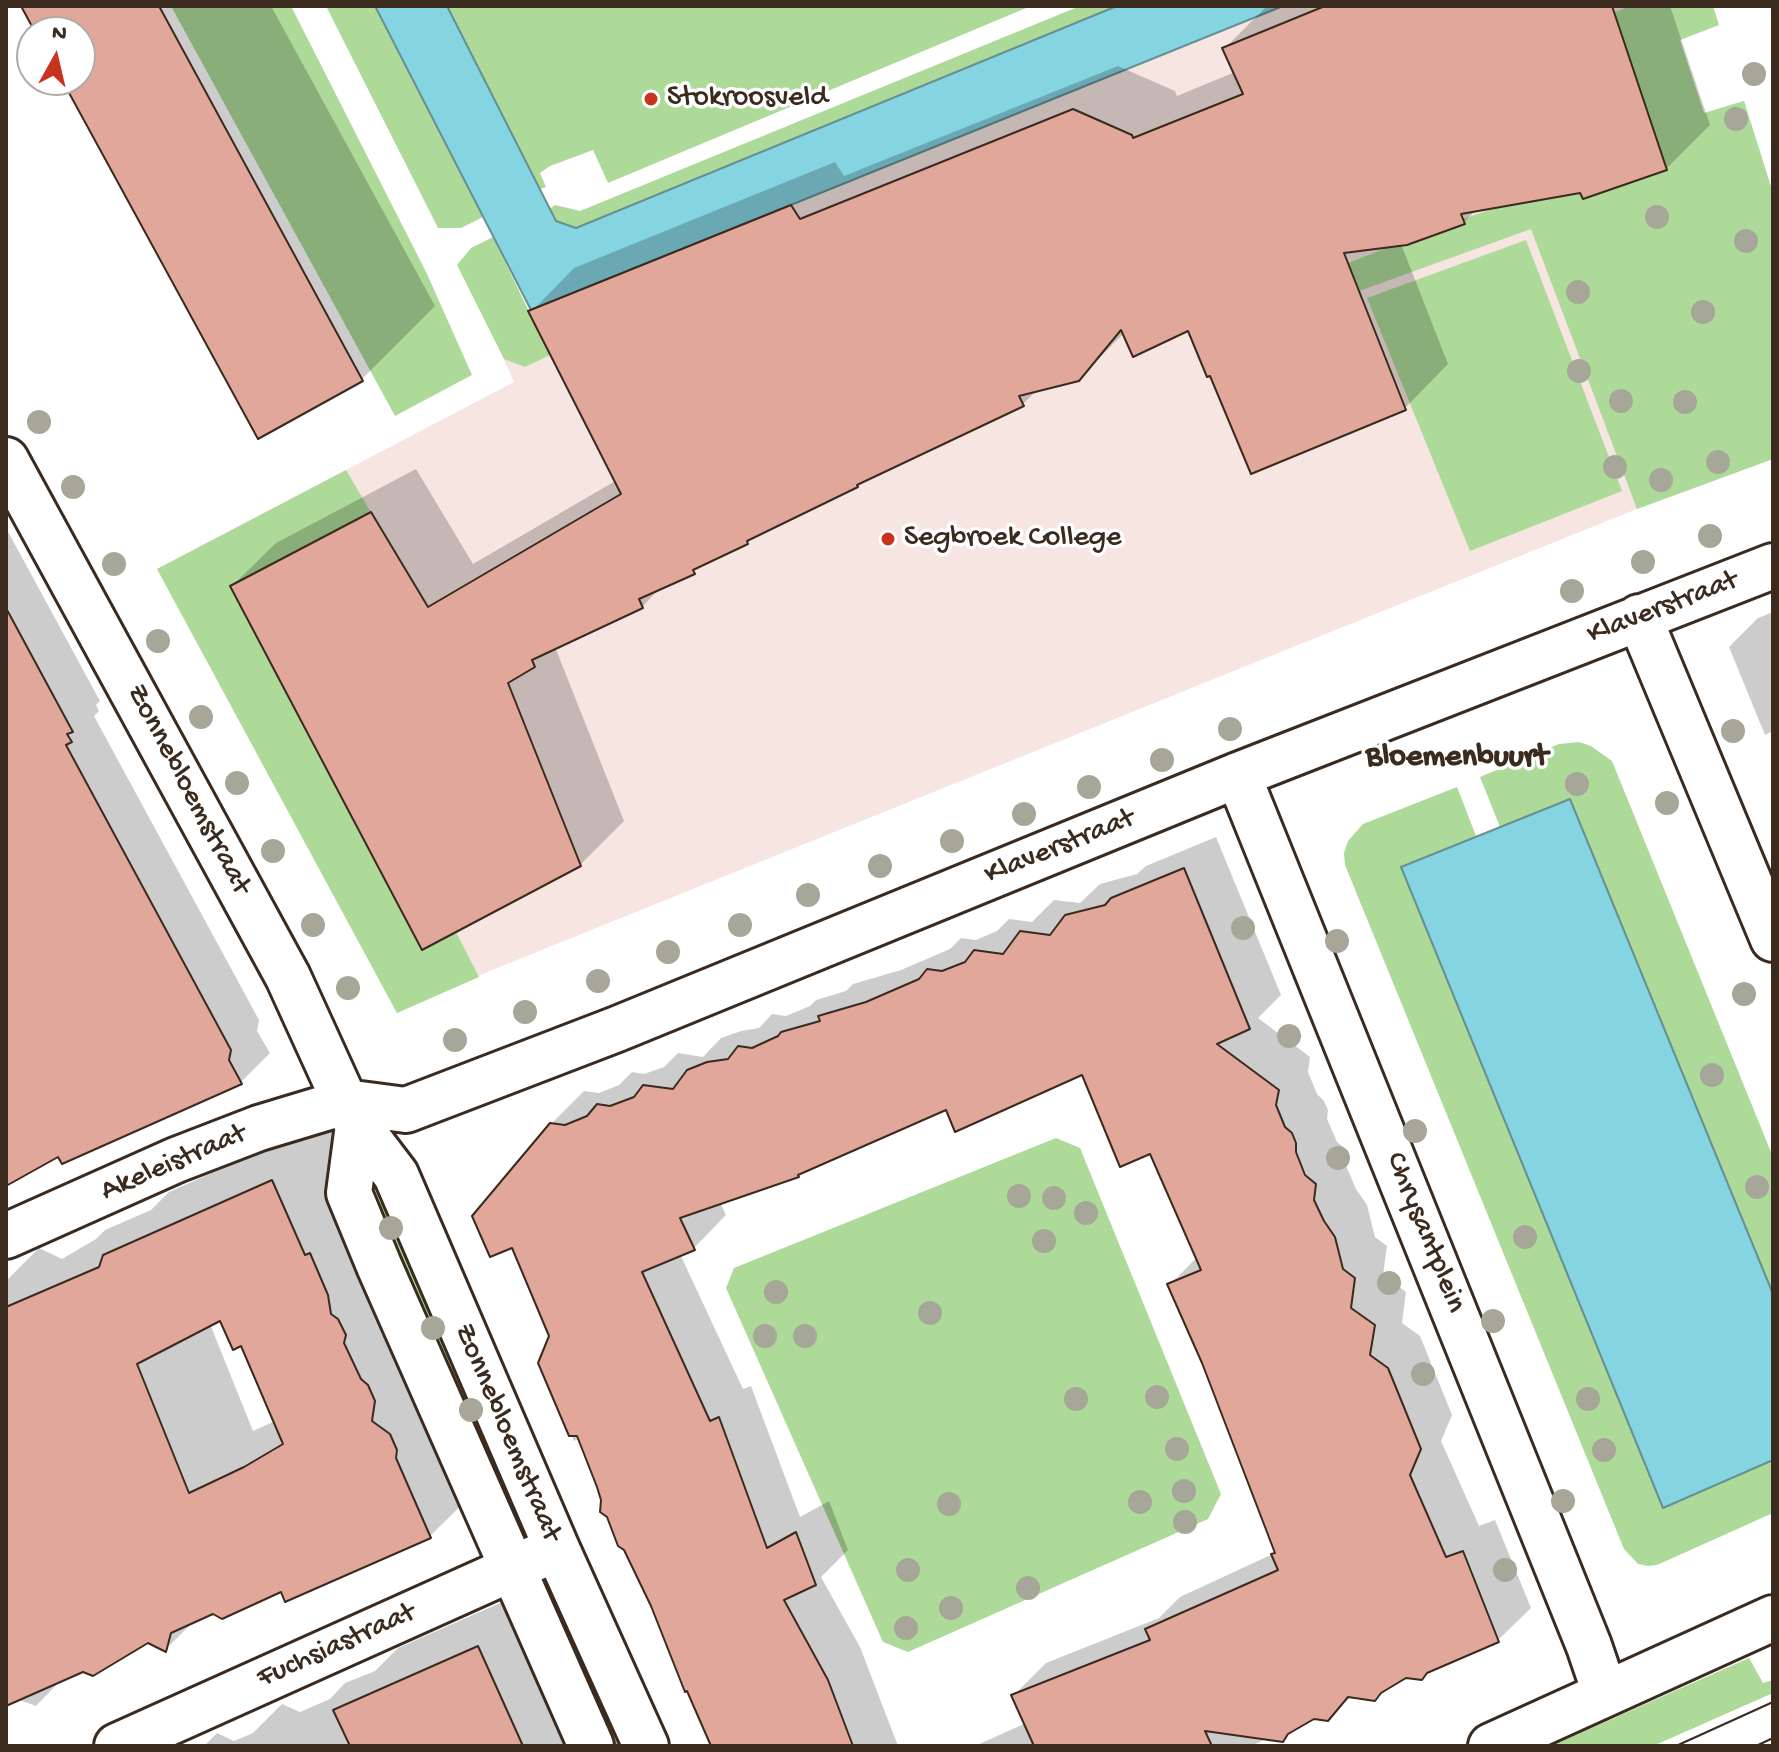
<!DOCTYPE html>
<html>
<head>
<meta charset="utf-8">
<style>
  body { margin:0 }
  #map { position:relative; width:1779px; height:1752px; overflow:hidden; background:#fff; font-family:"Gochi Hand",sans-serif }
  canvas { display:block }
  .frame { position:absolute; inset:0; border:8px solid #3b2a1e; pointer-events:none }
  .north { position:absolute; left:16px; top:16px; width:80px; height:80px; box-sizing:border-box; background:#fff; border:2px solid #b1aaa5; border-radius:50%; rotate:8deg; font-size:22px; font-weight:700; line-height:32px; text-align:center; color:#3b2a1e }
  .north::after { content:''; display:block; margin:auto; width:28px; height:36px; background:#c8321e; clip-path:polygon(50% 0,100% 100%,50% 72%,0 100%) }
</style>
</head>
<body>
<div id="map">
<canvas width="1779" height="1752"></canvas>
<div class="frame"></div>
<div class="north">N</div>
</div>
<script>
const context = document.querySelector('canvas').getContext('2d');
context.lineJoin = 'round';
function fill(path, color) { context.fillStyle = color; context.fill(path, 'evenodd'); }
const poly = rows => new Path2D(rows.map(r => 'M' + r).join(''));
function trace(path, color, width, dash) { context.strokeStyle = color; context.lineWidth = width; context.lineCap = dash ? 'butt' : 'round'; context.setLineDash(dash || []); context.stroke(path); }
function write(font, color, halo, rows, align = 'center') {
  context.font = font + ' "Gochi Hand",sans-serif'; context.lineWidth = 7; context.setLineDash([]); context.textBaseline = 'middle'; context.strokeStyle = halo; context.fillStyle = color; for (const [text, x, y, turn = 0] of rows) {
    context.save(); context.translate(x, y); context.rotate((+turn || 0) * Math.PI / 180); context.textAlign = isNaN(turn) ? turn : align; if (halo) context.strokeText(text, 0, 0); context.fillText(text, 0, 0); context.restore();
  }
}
const built = poly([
  [1283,6,1713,6,1719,25,1680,40,1704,113,1744,101,1773,193,1773,459,1637,509,1318,637,492,970,397,1013,157,569,514,382,490,328]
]);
const green = poly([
  [171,6,291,6,427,274,472,375,395,416],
  [326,6,375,6,483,217,461,228,438,228],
  [447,6,1031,6,608,183,593,150,550,166,540,173,546,187,540,189],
  [1080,6,1117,6,576,228,556,221,549,209,555,205,580,211],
  [1630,6,1713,6,1719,25,1680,40,1704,113,1744,101,1773,193,1773,459,1637,509,1531,229,1359,291,1348,263,1402,242,1404,246,1407,245,1465,224,1463,219,1518,200,1520,204,1522,203,1576,180,1583,199,1666,170,1629,57,1590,23],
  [493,237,550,355,525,367,504,359,457,265,471,248],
  [1526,240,1622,491,1470,551,1367,298],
  [346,470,372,514,429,946,456,932,479,977,397,1013,157,569],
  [1579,742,1591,746,1612,761,1773,1157,1773,1513,1657,1565,1648,1566,1638,1564,1624,1549,1345,865,1344,853,1348,841,1363,824,1457,787,1476,836,1500,827,1480,777,1559,744],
  [1056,1138,1080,1148,1221,1494,1208,1519,908,1652,883,1642,726,1288,734,1268],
  [386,1201,526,1515,508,1523,369,1208],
  [575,1619,631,1746,606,1746,555,1629],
  [1749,1658,1763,1683,1773,1680,1773,1693,1653,1746,1551,1746]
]);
const water = poly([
  [375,6,447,6,556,221,576,228,1117,6,1283,6,531,310,375,6],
  [1570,799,1773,1294,1773,1460,1663,1508,1401,867,1570,799]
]);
const shadow = poly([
  [24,6,271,6,435,306,362,379,64,80,80,80,80,32,38,32],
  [1267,6,1670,6,1710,125,1666,169,1582,191,1477,209,1464,222,1401,244,1448,364,1405,408,1211,374,1189,329,1124,333,1078,379,1037,390,1023,404,861,481,857,486,755,535,747,543,662,586,642,607,555,647,624,821,580,865,232,586,276,543,416,469,473,564,617,480,531,312,574,268,835,162,844,176,1118,66,1175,91,1177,96,1235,72,1225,48],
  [6,528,100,701,96,705,99,711,94,716,259,1020,257,1031,270,1053,241,1082,62,1161,59,1154,6,1183],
  [1773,612,1773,731,1765,735,1729,647,1758,618],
  [1216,837,1281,995,1258,1018,1310,1057,1308,1072,1317,1094,1324,1101,1328,1110,1327,1119,1337,1142,1348,1151,1346,1166,1356,1189,1367,1205,1375,1237,1387,1246,1383,1275,1406,1292,1402,1323,1420,1336,1452,1415,1441,1441,1479,1526,1495,1520,1531,1608,1498,1640,1351,1696,1328,1719,1313,1717,1251,1746,975,1746,1026,1723,1014,1695,1046,1663,1159,1618,1180,1597,1277,1552,1204,1362,1170,1285,1197,1257,1151,1151,1083,1072,947,1107,720,1202,726,1215,694,1248,680,1254,743,1389,751,1386,800,1517,829,1501,848,1550,821,1577,860,1647,898,1746,714,1746,653,1606,603,1500,580,1438,574,1441,540,1363,551,1336,551,1124,584,1091,599,1093,619,1085,632,1072,644,1074,664,1067,678,1053,703,1057,721,1038,741,1031,759,1028,772,1014,786,1016,810,1006,816,1000,846,991,853,984,901,970,950,949,961,938,976,940,997,931,1009,919,1032,922,1054,900,1080,903,1100,884,1137,874,1146,866],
  [336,1118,369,1193,374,1191,391,1231,394,1250,402,1255,409,1271,407,1279,424,1316,432,1321,438,1336,435,1357,453,1370,460,1385,459,1393,494,1473,430,1536,213,1612,195,1620,166,1649,148,1641,63,1678,36,1706,17,1699,6,1704,6,1281,39,1248,62,1259,96,1239,105,1230,151,1210,169,1192],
  [221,1318,242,1344,275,1421,253,1431,210,1324],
  [541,1585,576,1664,584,1669,590,1683,587,1706,606,1719,618,1746,204,1746,217,1733,234,1741,253,1733,282,1704,300,1712,330,1699,345,1683,375,1671,398,1648]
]);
const building = poly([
  [21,6,159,6,363,381,258,439,62,80,80,80,80,32,35,32,21,6],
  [1325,6,1612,6,1667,170,1583,199,1580,193,1461,214,1465,224,1407,245,1344,253,1406,410,1251,474,1210,376,1207,377,1188,331,1133,357,1121,330,1079,381,1019,396,1024,406,857,485,858,487,747,541,748,544,693,570,695,574,639,599,643,608,532,660,535,667,508,683,581,866,422,950,230,586,371,512,428,607,621,494,528,311,791,205,800,219,1073,109,1132,135,1133,138,1243,94,1222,48,1325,6],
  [6,608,73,732,67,734,72,742,66,745,231,1050,229,1060,242,1084,62,1164,58,1157,6,1186,6,608],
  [1184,868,1250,1029,1217,1044,1279,1090,1276,1105,1285,1127,1292,1133,1296,1143,1296,1152,1305,1175,1316,1184,1314,1200,1324,1221,1335,1237,1343,1269,1355,1278,1351,1308,1375,1325,1370,1355,1388,1368,1421,1449,1410,1475,1446,1557,1463,1551,1499,1642,1427,1673,1422,1680,1406,1678,1381,1693,1375,1701,1348,1697,1328,1721,1314,1719,1288,1734,1283,1742,1205,1731,1212,1746,1034,1746,1011,1695,1150,1640,1145,1629,1278,1570,1271,1554,1275,1553,1202,1363,1167,1284,1201,1270,1150,1154,1120,1167,1082,1075,955,1132,946,1110,798,1175,799,1177,680,1218,695,1250,642,1272,710,1421,719,1417,767,1548,796,1532,816,1585,784,1600,828,1680,853,1746,711,1746,687,1691,685,1692,651,1606,624,1550,618,1546,607,1517,600,1512,601,1500,597,1487,577,1436,569,1436,538,1363,549,1336,512,1248,490,1257,472,1216,550,1123,565,1125,587,1116,597,1104,610,1106,634,1097,643,1085,673,1089,687,1070,707,1062,728,1059,738,1046,752,1048,778,1036,781,1032,820,1021,818,1016,866,1002,919,979,927,969,942,971,965,962,974,950,1003,954,1020,931,1050,935,1065,915,1105,905,1111,898,1184,868],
  [272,1180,305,1255,310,1253,328,1295,331,1314,338,1319,346,1335,344,1343,361,1379,368,1385,375,1401,372,1421,390,1434,397,1450,396,1458,431,1538,285,1602,281,1592,222,1619,213,1614,171,1633,166,1652,148,1643,93,1676,83,1672,6,1706,6,1307,99,1267,103,1255,272,1180],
  [220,1321,233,1350,241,1346,283,1444,244,1467,189,1493,137,1364,220,1321],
  [478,1646,523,1746,350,1746,333,1710,478,1646]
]);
const minor = poly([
  [6,460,288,977,345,1102,358,1125,396,1175,557,1549,646,1746],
  [1639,617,1773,939],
  [1238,775,1589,1646,1605,1693],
  [358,1125,349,1193,380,1268,591,1746],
  [6,1236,176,1160,259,1128,345,1102,406,1110,617,1029,1238,775,1773,566],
  [117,1746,540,1556]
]);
const tertiary = poly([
  [1491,1746,1773,1618]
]);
const tram = poly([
  [1676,1746,1773,1702],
  [1756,1746,1773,1738]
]);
const trees = [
  [1754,74],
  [1736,119],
  [1657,217],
  [1746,241],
  [1578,292],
  [1703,312],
  [1579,371],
  [1621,401],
  [1685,402],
  [39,422],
  [1718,462],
  [1615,467],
  [1661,480],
  [73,487],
  [1710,536],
  [1643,562],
  [114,564],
  [1572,591],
  [158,641],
  [201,717],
  [1230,729],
  [1733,731],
  [1162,760],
  [237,783],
  [1577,784],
  [1089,787],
  [1667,803],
  [1024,814],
  [952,841],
  [273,851],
  [880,866],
  [808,895],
  [313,925],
  [740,925],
  [1243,928],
  [1337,941],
  [668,952],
  [598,981],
  [348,988],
  [1744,994],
  [525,1012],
  [1289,1036],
  [455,1040],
  [1712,1075],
  [1415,1131],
  [1338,1158],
  [1757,1187],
  [1019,1196],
  [1054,1198],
  [1086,1213],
  [391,1228],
  [1525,1237],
  [1044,1241],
  [1389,1283],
  [776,1292],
  [930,1313],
  [1493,1321],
  [433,1328],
  [765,1336],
  [805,1336],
  [1423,1374],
  [1157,1397],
  [1076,1399],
  [1588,1399],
  [471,1410],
  [1177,1449],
  [1604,1450],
  [1184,1491],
  [1563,1501],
  [1140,1502],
  [949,1504],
  [1185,1522],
  [908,1570],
  [1505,1570],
  [1028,1588],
  [951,1608],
  [906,1628]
];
const markers = [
  [651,99,8,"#c8321e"],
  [888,539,8,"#c8321e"]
];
const poiNames = [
  ["Stokroosveld",667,99],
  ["Segbroek College",904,539]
];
const streetNames = [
  ["Klaverstraat",1663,609,-21],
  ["Zonnebloemstraat",187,790,62],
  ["Klaverstraat",1060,848,-22],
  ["Akeleistraat",174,1164,-23],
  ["Chrysantplein",1424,1233,68],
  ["Zonnebloemstraat",506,1433,67],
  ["Fuchsiastraat",337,1647,-24]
];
const neighbourhoodNames = [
  ["Bloemenbuurt",1457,759]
];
fill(built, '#f6e5e1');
fill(green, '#adda99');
fill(water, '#85d4e1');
trace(water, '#679093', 2);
fill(shadow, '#0003');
fill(building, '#e0a79a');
trace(building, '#3b2a1e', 2);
trace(minor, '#3b2a1e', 50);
trace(tertiary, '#3b2a1e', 50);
trace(minor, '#fff', 44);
trace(tertiary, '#fff', 44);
trace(tram, '#3b2a1e', 2);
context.fillStyle = '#a6a798';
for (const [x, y] of trees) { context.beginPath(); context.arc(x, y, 12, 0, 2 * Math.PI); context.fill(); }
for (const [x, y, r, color] of markers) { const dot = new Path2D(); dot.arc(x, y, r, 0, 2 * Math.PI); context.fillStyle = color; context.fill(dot); trace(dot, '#fff', 3); }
write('30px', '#3b2a1e', '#fff', poiNames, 'left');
write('30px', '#3b2a1e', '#fff', streetNames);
write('bold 32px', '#3b2a1e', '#fff', neighbourhoodNames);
</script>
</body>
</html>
